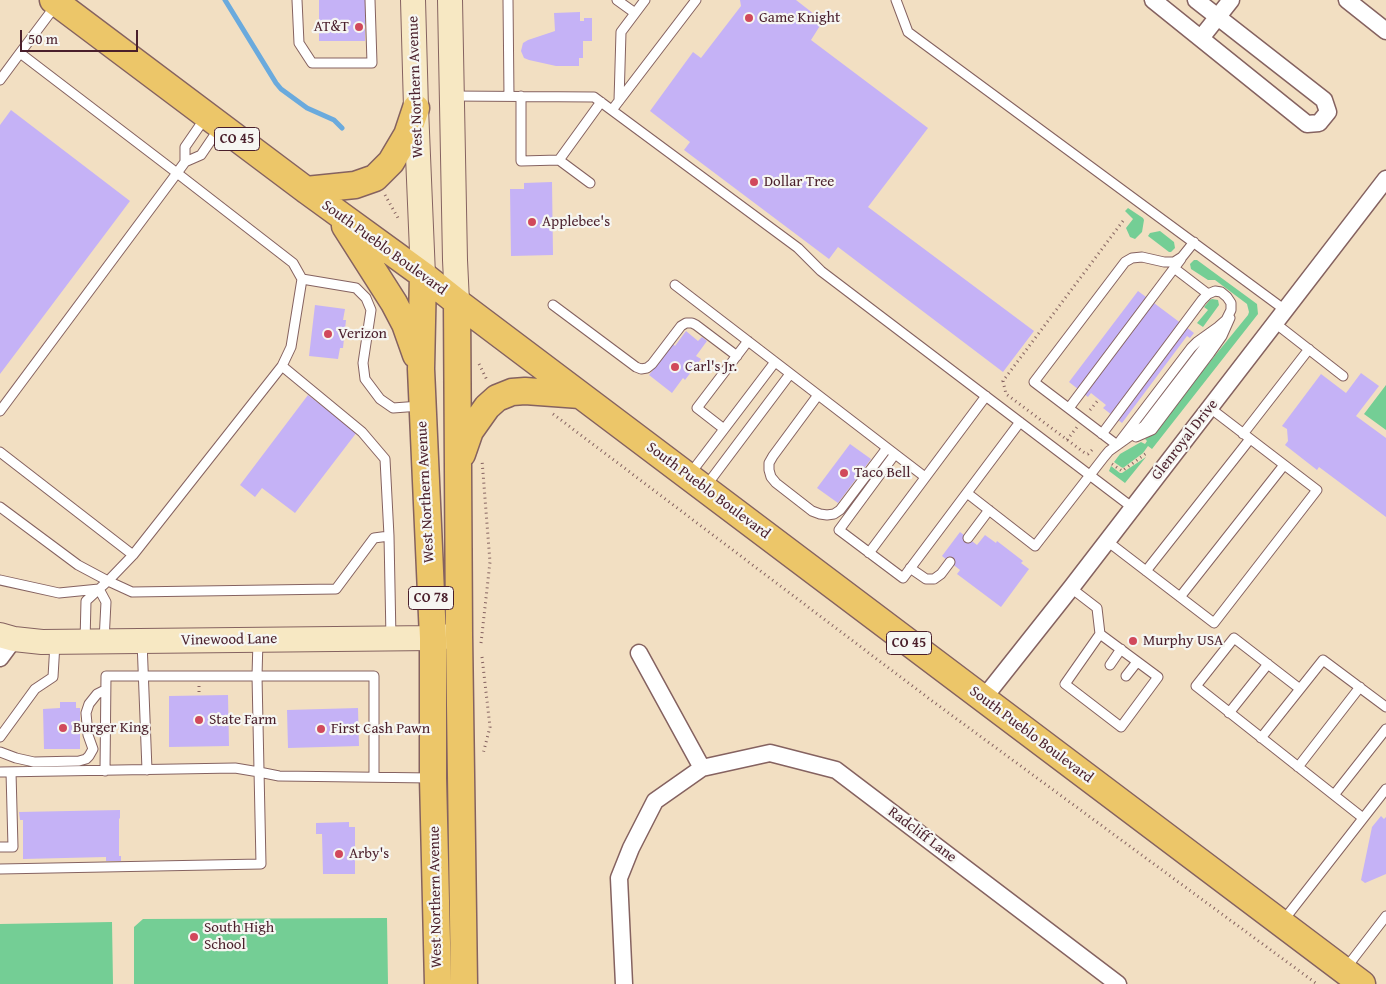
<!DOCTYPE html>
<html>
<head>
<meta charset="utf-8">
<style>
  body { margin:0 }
  #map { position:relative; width:1386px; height:984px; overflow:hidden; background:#f2dfc2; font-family:"Gentium Book Plus",serif }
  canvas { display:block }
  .scale { position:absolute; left:20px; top:30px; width:118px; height:22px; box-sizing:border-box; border:2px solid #4a1f2b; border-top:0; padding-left:6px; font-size:15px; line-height:18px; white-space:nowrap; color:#4a1f2b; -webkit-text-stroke:4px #f6f6f2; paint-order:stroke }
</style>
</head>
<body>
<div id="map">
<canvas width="1386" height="984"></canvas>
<div class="scale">50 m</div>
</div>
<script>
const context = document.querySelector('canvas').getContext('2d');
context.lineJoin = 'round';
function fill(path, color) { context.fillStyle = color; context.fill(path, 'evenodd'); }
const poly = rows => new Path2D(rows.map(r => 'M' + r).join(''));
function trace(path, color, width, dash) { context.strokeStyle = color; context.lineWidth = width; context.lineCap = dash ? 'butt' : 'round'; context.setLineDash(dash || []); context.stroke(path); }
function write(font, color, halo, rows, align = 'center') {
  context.font = font + ' "Gentium Book Plus",serif'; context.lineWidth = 4.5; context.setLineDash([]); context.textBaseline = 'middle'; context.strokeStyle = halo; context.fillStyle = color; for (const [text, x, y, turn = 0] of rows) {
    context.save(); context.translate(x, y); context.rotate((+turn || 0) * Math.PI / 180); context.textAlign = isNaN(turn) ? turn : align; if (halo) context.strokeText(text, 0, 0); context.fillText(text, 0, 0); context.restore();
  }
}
const green = poly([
  [1128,208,1143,218,1144,220,1142,232,1135,239,1130,237,1126,228,1133,219,1125,211],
  [1160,231,1174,242,1175,248,1171,252,1169,252,1148,236,1150,233],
  [1194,260,1197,260,1257,304,1258,314,1152,449,1148,446,1143,453,1123,468,1121,467,1114,462,1120,454,1141,442,1145,444,1147,441,1145,439,1152,435,1178,401,1248,315,1249,312,1247,304,1215,280,1208,280,1191,269,1190,264],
  [1212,299,1218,300,1219,305,1203,327,1197,323,1208,310,1204,307,1210,300],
  [1386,385,1386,430,1364,414],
  [1146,457,1125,483,1109,471,1111,466,1120,473,1122,473],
  [387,918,388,984,134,984,134,927,143,919],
  [112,922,113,984,0,984,0,924]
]);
const stream = poly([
  [225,0,276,83,281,89,307,108,334,120,342,128]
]);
const building = poly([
  [319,0,365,0,365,41,319,41],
  [740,0,796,0,823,21,811,40,928,128,868,207,1034,331,1003,372,838,247,829,259,684,150,690,142,650,111,693,52,701,58,741,6],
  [580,12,580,21,584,21,584,18,592,18,592,41,583,41,583,58,579,58,579,66,556,66,529,60,524,58,521,51,523,43,528,40,555,31,554,13],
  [11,110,130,201,0,374,0,125],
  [552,182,553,255,511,256,510,189,524,189,524,183],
  [1138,291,1194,333,1190,338,1187,336,1122,423,1103,408,1106,405,1091,393,1088,397,1069,382],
  [315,305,345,309,343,320,346,320,343,348,340,348,338,359,309,356],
  [686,331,698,341,702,337,707,341,696,356,701,359,685,380,683,378,672,393,649,375,673,344,675,346],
  [1361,373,1379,386,1356,416,1386,438,1386,517,1319,467,1317,470,1285,445,1288,441,1287,429,1282,426,1321,374,1346,393],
  [308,395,357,432,295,513,262,488,255,497,240,485],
  [850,444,871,459,838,503,817,488],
  [960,532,977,545,985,535,996,543,997,541,1023,561,1021,563,1029,569,1001,607,957,574,960,570,942,556],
  [228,695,229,746,169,747,169,696],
  [60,702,76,702,76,708,80,708,80,749,44,749,43,709,60,708],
  [358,708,359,746,288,748,287,710],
  [120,810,120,818,119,819,119,856,121,856,121,861,106,861,106,857,23,859,23,820,20,820,19,812],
  [1381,816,1384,819,1386,817,1386,874,1365,883,1361,880,1372,827],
  [349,822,349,827,355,827,355,874,323,874,322,834,316,834,316,823]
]);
const path = poly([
  [385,195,398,218],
  [479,364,487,380],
  [1090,410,1099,399],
  [553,414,931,700,1317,984],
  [1067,440,1077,427],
  [1092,450,1088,454,1086,454,1006,394,1003,381,1123,221],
  [1112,464,1122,471,1148,452],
  [481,643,490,562,482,460],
  [482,657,490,727,483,754],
  [199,686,199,696]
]);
const lane = poly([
  [297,0,299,43,312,63,372,63,370,0],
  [508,0,509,96],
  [617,0,635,13],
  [896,0,908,32,1285,310],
  [20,53,56,5],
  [0,80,20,53,177,173,0,411],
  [452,96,594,97,798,248,821,271,1133,508],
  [521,96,521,161,559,160,590,183],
  [619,101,621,32,645,0],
  [612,110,696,0],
  [205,118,185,147,185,162,201,155,220,127],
  [559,160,601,102],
  [185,162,177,173,293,263,302,279],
  [1174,268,1208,294],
  [675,285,895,454,839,530,903,578,1020,422],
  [553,305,636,367,641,369,647,368,652,364,681,326,686,323,692,323,696,325,737,356],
  [1275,323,1343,376],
  [818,395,773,456,769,463,769,470,771,477,776,483,812,511,820,514,827,515,834,514,840,510,887,448],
  [1069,408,1181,259],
  [724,429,697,408,748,341],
  [1102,434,1202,300,1208,294,1215,291,1221,292,1227,297,1231,303,1231,310,1226,320,1218,327,1197,342,1191,348,1117,445],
  [1243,434,1309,349],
  [1136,437,1152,430,1210,353,1222,336,1230,318],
  [1117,445,1034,382,1125,262,1132,258,1142,257,1164,262,1174,262,1182,257,1194,242],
  [0,452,133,555],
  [895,454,925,477],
  [690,474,775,362],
  [706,486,790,374],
  [967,493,1035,546,1104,457,1109,451,1144,426,1216,332],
  [0,507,78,565,108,581,132,592,336,589,374,538,389,536,385,459,362,432,282,366],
  [389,536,391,638],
  [968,538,989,510],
  [1107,541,1214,623,1317,490,1210,408],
  [869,553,986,396],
  [910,568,926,579,934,579,941,574,950,562],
  [1146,571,1250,439],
  [0,580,59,593,99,589,108,581,133,555,282,366,291,347,302,279,356,288,366,298,371,310,363,363,365,379,380,399,393,408,420,406],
  [1071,588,1097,608,1100,634,1158,677,1121,727,1065,684,1100,634],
  [1180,597,1284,465],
  [142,641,147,770],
  [85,642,86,601,99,589,106,602,104,641],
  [1110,665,1121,649],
  [1126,676,1137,662],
  [1300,689,1323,660,1386,707],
  [1229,713,1268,664],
  [0,737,35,689,53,677,55,643],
  [1261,738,1300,689,1234,638,1196,686,1363,818],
  [0,752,16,758,34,762,79,761,86,759,89,756,93,749,88,735,86,713,89,704,97,694,105,690],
  [1298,767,1360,687],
  [105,771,106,676,374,676,374,777],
  [0,772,235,768,259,772,279,776,431,778],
  [1334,795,1386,729],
  [0,847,13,847,11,772],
  [0,869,261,864,257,676,258,640],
  [1283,921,1386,789],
  [1346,968,1386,916]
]);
const street = poly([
  [1153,0,1307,124,1319,123,1328,112,1324,100,1196,0],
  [1347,0,1386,31],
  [1201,38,1231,0],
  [0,658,14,639],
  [983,699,1071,588,1386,179],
  [702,768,770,753,836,770,1118,984],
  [624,984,619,878,631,848,655,801,702,768,639,653]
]);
const secondary = poly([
  [413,0,416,108,423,275],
  [450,0,455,260,457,302],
  [0,635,14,639,42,642,433,638,452,636]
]);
const primary = poly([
  [53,0,306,190,423,275,457,302,1362,984],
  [306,190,355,185,375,178,391,162,407,135,416,108],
  [345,226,394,303,405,324,416,355],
  [423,275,421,369,433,638,433,778,438,984],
  [457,302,459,635,464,984],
  [462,454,470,431,487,407,497,398,512,392,525,391,580,395]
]);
const markers = [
  [749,18,5,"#d1495b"],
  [359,27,5,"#d1495b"],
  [754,182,5,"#d1495b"],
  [532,222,5,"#d1495b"],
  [328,334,5,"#d1495b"],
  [675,367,5,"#d1495b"],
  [844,473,5,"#d1495b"],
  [1133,641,5,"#d1495b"],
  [199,720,5,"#d1495b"],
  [63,728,5,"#d1495b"],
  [321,729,5,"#d1495b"],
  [339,854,5,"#d1495b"],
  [194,937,5,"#d1495b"]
];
const shields = [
  [237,139,45],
  [431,598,45],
  [909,643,45]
];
const shieldNames = [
  ["CO 45",237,139],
  ["CO 78",431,598],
  ["CO 45",909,643]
];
const poiNames = [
  ["Game Knight",759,18],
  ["AT&T",349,27,"right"],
  ["Dollar Tree",764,182],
  ["Applebee's",542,222],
  ["Verizon",338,334],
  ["Carl's Jr.",685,367],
  ["Taco Bell",854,473],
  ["Murphy USA",1143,641],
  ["State Farm",209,720],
  ["Burger King",73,728],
  ["First Cash Pawn",331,729],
  ["Arby's",349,854],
  ["South High",204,928],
  ["School",204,945]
];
const streetNames = [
  ["West Northern Avenue",416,87,-92],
  ["South Pueblo Boulevard",384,248,36],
  ["Glenroyal Drive",1185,440,-52],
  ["South Pueblo Boulevard",708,491,37],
  ["West Northern Avenue",426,492,-93],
  ["Vinewood Lane",229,640,-1],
  ["South Pueblo Boulevard",1031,735,37],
  ["Radcliff Lane",922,835,37],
  ["West Northern Avenue",436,897,-91]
];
fill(green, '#74ce95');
trace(stream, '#6aaadd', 5);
fill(building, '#c5b2f6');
trace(lane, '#856260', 11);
trace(street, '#856260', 19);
trace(secondary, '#856260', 26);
trace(primary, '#856260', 29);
trace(path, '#856260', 3, [1, 4]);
trace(lane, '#fff', 9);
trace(street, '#fff', 16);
trace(secondary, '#f7e8c3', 24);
trace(primary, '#ecc669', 26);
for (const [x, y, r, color] of markers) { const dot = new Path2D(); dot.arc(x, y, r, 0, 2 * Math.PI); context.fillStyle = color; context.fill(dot); trace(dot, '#f6f6f2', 2); }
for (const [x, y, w] of shields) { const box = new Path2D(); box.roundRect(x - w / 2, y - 11.5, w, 23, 4); context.fillStyle = '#f6f6f2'; context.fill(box); trace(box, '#4a1f2b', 1); }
write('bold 14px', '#4a1f2b', null, shieldNames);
write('15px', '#4a1f2b', '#f6f6f2', poiNames, 'left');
write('15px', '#4a1f2b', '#f6f6f2', streetNames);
</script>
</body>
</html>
